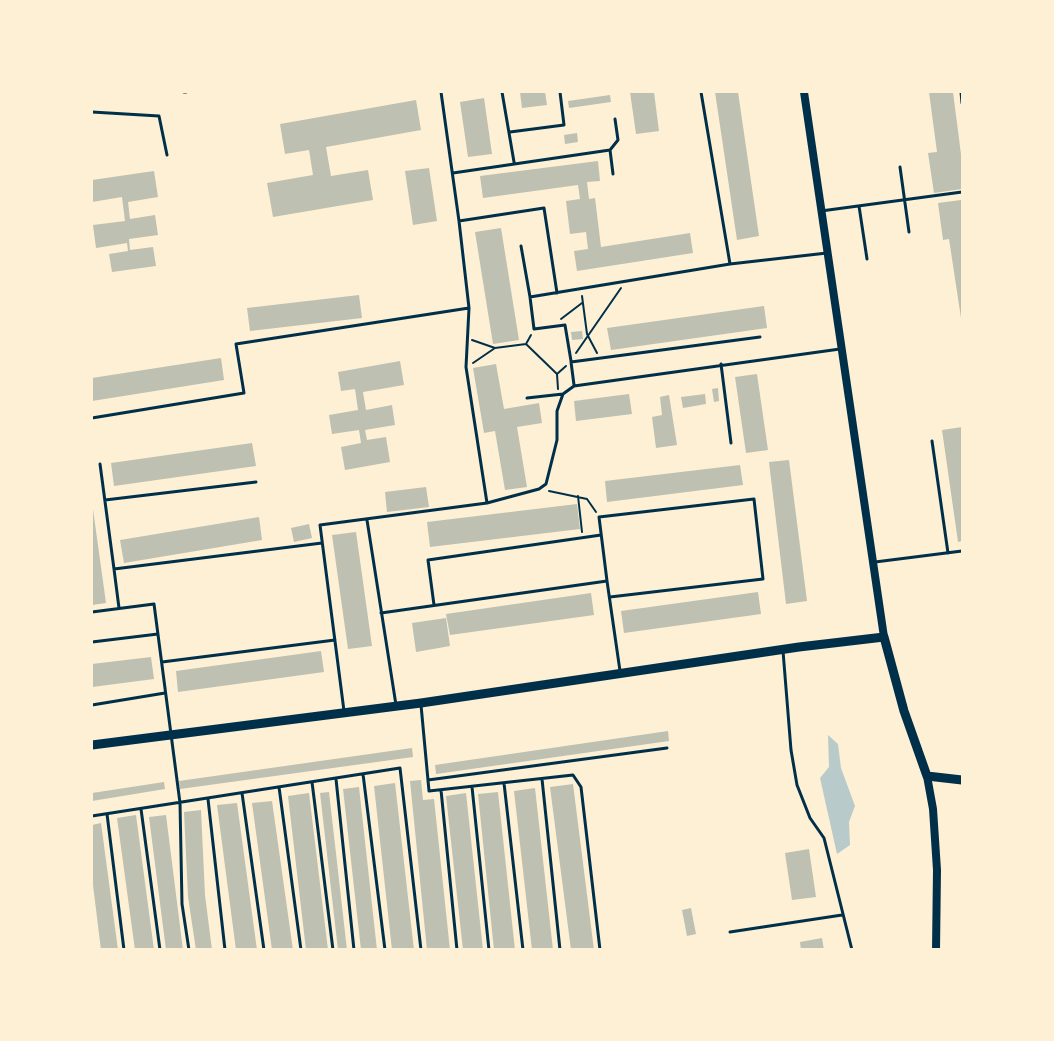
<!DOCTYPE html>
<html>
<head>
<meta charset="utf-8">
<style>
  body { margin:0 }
  #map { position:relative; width:1054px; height:1041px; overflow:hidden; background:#fdf0d5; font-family:Georgia,serif }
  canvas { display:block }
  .frame { position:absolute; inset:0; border:93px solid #fdf0d5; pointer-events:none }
</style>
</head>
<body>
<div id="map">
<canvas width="1054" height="1041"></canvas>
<div class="frame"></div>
</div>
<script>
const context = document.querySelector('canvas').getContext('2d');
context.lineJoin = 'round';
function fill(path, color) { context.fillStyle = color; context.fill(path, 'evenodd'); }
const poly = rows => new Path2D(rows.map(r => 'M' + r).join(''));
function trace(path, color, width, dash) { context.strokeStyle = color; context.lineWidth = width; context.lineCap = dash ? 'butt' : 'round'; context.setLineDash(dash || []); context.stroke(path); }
const green = poly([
  [828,735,838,744,841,768,855,806,849,822,850,845,837,854,820,778,829,767]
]);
const building = poly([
  [520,92,545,92,547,105,522,108],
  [630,92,654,92,659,131,636,134],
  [715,92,738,92,759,236,737,240],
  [929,92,953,92,962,162,962,189,934,193,928,153,937,152],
  [610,95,611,102,569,108,568,101],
  [484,98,492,154,468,157,460,102],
  [416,100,421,130,326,147,331,176,368,170,373,200,273,217,267,183,313,175,309,150,285,154,280,124],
  [577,133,578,142,565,144,564,135],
  [598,161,600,181,587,182,589,199,595,198,601,247,690,233,693,253,577,271,574,251,588,249,586,232,570,234,566,201,580,199,578,185,483,198,480,176],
  [429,168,437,221,413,225,405,171],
  [154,171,158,197,128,202,130,219,155,215,158,235,129,239,130,250,153,247,156,266,112,272,109,254,128,251,127,243,96,248,93,225,125,221,122,197,92,202,92,180],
  [961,200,962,213,961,318,949,239,943,240,938,203],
  [501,228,519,340,493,344,475,232],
  [359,295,362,318,250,331,247,308],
  [764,306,767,328,611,350,607,328],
  [582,331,583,339,572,340,571,332],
  [221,358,224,380,92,401,92,378],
  [400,361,404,385,363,392,366,410,392,405,395,425,365,430,367,440,386,437,390,462,345,470,341,447,361,443,359,430,332,434,329,415,358,410,355,389,341,391,338,372],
  [496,364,504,409,539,403,542,423,517,427,527,487,505,490,495,431,484,433,473,368],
  [757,374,768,450,746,453,735,377],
  [718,388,719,401,714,402,712,389],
  [629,394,632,414,576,421,574,401],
  [705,394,706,404,683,408,681,397],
  [669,395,677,445,656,448,652,417,662,415,660,397],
  [962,427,962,541,958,542,942,430],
  [252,443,256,466,114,486,111,463],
  [789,460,807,601,786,604,769,462],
  [740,465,743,485,607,502,605,481],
  [426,487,429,507,387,512,385,492],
  [92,502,106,603,92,605],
  [577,504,580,529,430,547,427,522],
  [259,517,262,540,124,563,120,540],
  [309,524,312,538,294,542,291,528],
  [356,532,372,646,348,649,332,535],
  [758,592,761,614,624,633,621,611],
  [591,593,594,615,450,635,446,614],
  [446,618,450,646,416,652,412,623],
  [321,651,324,672,178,692,176,671],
  [151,657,154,679,92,687,92,664],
  [668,731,669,741,436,774,435,765],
  [412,748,413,757,180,789,179,781],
  [421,780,423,800,434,799,450,950,427,950,410,781],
  [164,782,165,789,92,801,92,793],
  [395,783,414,950,392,950,374,786],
  [573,784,594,950,571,950,550,787],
  [359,787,377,950,361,950,343,789],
  [535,788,553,950,532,950,514,791],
  [329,792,347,950,338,950,320,793],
  [498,792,515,950,494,950,478,794],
  [309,793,328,950,306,950,288,796],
  [466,793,483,950,463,950,446,796],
  [272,801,293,950,272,950,252,803],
  [237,803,257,950,236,950,217,805],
  [201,810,205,895,212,950,196,950,188,897,184,812],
  [136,815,154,950,135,950,117,818],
  [166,815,183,950,166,950,149,817],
  [101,823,118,950,101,950,92,877,92,825],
  [809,849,816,897,792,900,785,853],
  [691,908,696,934,687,936,682,910],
  [822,938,824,950,801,950,800,942]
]);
const path = poly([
  [582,296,587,334,597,353],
  [561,319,582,303],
  [472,340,495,348,526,344,531,335],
  [526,344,557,374,566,366],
  [576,353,621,288],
  [473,363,495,348],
  [557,374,558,389],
  [549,491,587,499,596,512],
  [578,496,582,532]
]);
const service = poly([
  [184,92,186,92],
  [441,92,459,221,544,208,557,293],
  [502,92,514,162],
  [701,92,730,264],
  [961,92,962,103],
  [92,112,159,116,167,155],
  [510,132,564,125,560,92],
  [900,167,909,232],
  [453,173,610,150],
  [613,174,610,150,618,140,615,119],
  [859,206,867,259],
  [821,211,962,192],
  [521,246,530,297,730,264,827,253],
  [530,297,534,329,565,325,571,361],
  [721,364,731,443],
  [574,385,571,362,760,337],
  [527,398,563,394,574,386,840,349],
  [92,418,244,393,236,344,469,308],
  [932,441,948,553],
  [100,464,114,569],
  [105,500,256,482],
  [487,503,539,489,546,484,557,440,557,411,563,394],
  [367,520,396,705],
  [875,562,962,551],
  [607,581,599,517,754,499,763,579,610,597],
  [434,605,428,560,601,535],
  [119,608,114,569,322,543],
  [92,612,154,604,180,803,182,904,189,950],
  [381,613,607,581,620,671],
  [92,642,158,634],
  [783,651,791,750,797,785,810,818,824,838,852,950],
  [162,662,335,640],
  [92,705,165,693],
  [421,705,429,791,573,775,581,787,600,950],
  [344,711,320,525,487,503,466,367,469,308,459,221],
  [363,774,385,950],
  [336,779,354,950],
  [542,779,560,950],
  [428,780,667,748],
  [312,782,333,950],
  [504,783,523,950],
  [279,787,301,950],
  [472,787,489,950],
  [441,790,457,950],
  [242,793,264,950],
  [208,799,225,950],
  [141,809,160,950],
  [107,814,124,950],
  [92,816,400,768,421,950],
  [730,932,842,915]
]);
const tertiary = poly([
  [804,92,884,637],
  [927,776,933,809,937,870,936,950]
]);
const secondary = poly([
  [92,745,421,703,799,647,884,637,904,711,927,776,962,780]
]);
fill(green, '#b9caca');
fill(building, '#bec0b2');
trace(path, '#003049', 2);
trace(service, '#003049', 3);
trace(tertiary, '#003049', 8);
trace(secondary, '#003049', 9);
</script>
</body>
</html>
